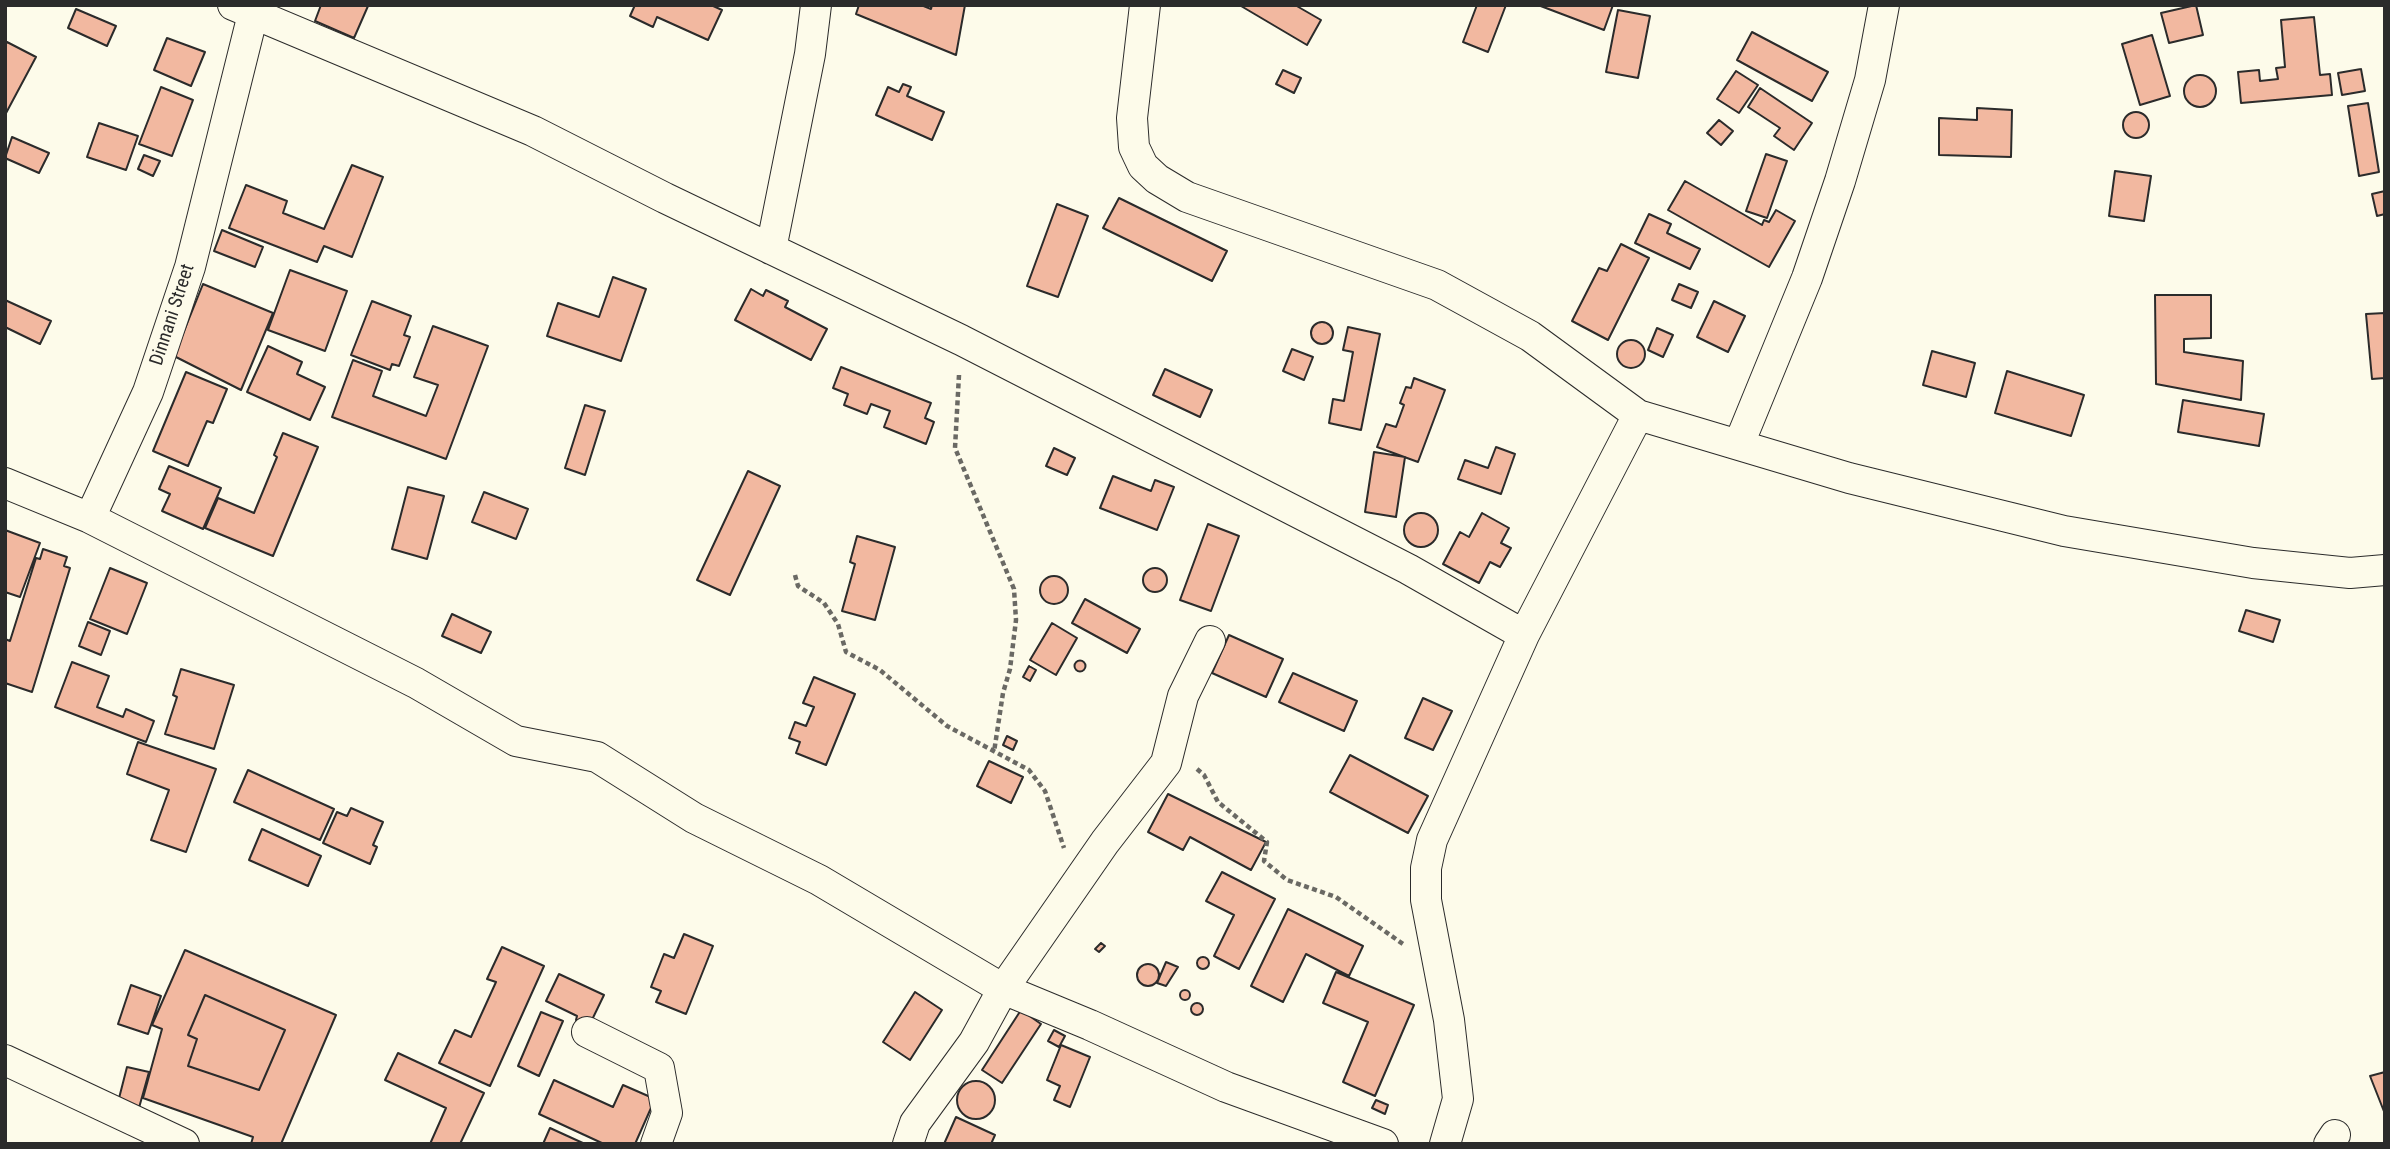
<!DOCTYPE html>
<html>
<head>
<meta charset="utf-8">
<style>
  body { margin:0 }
  #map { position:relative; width:2390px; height:1149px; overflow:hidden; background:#fdfbea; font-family:"Roboto Condensed",sans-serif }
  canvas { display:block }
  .frame { position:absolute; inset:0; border:7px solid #2b2b2b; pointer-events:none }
</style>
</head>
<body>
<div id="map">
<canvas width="2390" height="1149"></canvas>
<div class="frame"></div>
</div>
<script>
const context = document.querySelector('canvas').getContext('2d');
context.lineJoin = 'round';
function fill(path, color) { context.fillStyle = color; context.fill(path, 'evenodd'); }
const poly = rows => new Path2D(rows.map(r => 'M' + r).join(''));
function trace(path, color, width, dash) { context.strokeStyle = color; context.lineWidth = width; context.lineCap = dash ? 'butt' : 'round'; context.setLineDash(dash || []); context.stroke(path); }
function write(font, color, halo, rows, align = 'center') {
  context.font = font + ' "Roboto Condensed",sans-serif'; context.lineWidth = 5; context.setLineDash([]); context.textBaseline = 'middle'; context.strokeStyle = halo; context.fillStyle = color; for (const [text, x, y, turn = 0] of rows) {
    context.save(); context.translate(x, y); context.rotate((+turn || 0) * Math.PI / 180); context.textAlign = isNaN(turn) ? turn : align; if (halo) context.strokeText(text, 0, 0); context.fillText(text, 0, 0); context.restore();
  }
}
const building = poly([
  [321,5,366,5,368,6,354,38,315,21,321,5],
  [635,5,711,5,722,10,708,40,657,17,653,27,630,16,635,5],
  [859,5,921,5,931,9,932,5,965,5,956,55,856,14,859,5],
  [1295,5,1321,20,1307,45,1241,6,1295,5],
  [1477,5,1506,5,1488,52,1463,42,1477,5],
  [1538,5,1613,5,1604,30,1538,5],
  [2196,5,2203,35,2169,43,2161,13,2196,5],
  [76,9,116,26,107,46,68,28,76,9],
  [1618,10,1650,16,1638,78,1606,72,1618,10],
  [2314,17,2320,75,2330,74,2332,95,2241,103,2238,72,2259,70,2260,81,2278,79,2276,68,2285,67,2281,20,2314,17],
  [1752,32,1828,72,1812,101,1737,60,1752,32],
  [2152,35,2170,96,2140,105,2122,44,2152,35],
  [167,38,205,52,191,86,154,70,167,38],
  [7,42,36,57,5,115,5,46,7,42],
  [2361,69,2365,91,2342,95,2338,73,2361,69],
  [1283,70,1301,78,1294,93,1276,84,1283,70],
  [1736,71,1758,85,1739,113,1717,99,1736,71],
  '2184 91a16 16 0 1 1 32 0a16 16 0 1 1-32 0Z',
  [903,84,911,87,907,96,944,112,932,140,876,115,888,87,899,92,903,84],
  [161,87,193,100,172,156,139,144,161,87],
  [1760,88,1812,123,1794,150,1774,136,1780,128,1748,107,1760,88],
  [2368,103,2379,172,2359,176,2348,106,2368,103],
  [1977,108,2012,110,2011,157,1939,155,1939,118,1977,120,1977,108],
  '2123 125a13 13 0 1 1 26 0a13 13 0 1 1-26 0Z',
  [1719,120,1733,131,1721,145,1707,133,1719,120],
  [99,123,138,136,126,170,87,157,99,123],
  [12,137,49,153,39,173,5,158,12,137],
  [1766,154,1787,161,1767,218,1746,211,1766,154],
  [144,155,160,161,153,176,138,169,144,155],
  [352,165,383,177,352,257,324,246,317,262,229,228,246,185,287,201,283,213,324,229,352,165],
  [2115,171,2151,176,2144,221,2109,216,2115,171],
  [1685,181,1762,225,1764,220,1769,222,1776,210,1795,221,1769,267,1668,210,1685,181],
  [2385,191,2385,214,2377,216,2372,194,2385,191],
  [1119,198,1227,251,1212,281,1103,228,1119,198],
  [1057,204,1088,216,1058,297,1027,286,1057,204],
  [1649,214,1671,224,1667,233,1700,249,1690,269,1635,243,1649,214],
  [222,230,263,247,255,267,214,251,222,230],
  [1621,244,1649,258,1608,340,1572,321,1599,268,1607,271,1621,244],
  [290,270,347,291,325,351,268,330,290,270],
  [613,277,646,289,621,361,547,336,558,303,599,317,613,277],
  [203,284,273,313,241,390,174,356,203,284],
  [1679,284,1698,292,1691,308,1672,300,1679,284],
  [751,289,763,296,766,290,788,301,785,307,827,329,811,360,735,320,751,289],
  [2155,295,2211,295,2211,338,2184,339,2184,352,2243,361,2241,400,2156,384,2155,295],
  [5,300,51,321,40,344,5,327,5,300],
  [372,301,411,316,404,335,410,337,399,366,392,364,390,370,351,355,372,301],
  [1714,301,1745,316,1728,352,1697,337,1714,301],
  [2385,313,2385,378,2372,379,2366,314,2385,313],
  '1311 333a11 11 0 1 1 22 0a11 11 0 1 1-22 0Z',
  [433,326,488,346,446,459,332,417,353,360,382,371,373,396,426,416,438,385,414,377,433,326],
  [1348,327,1380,334,1361,430,1329,423,1333,399,1344,401,1353,352,1343,350,1348,327],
  [1657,328,1673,335,1663,357,1648,350,1657,328],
  '1617 354a14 14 0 1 1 28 0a14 14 0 1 1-28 0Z',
  [268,346,302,362,297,374,325,387,310,420,247,392,268,346],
  [1292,349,1313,357,1304,380,1283,371,1292,349],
  [1932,351,1975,363,1966,397,1923,385,1932,351],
  [841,367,931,403,925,418,934,422,926,444,884,427,890,411,871,404,867,414,844,405,848,394,833,388,841,367],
  [1165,369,1212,390,1200,417,1153,395,1165,369],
  [2007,371,2084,395,2071,436,1995,413,2007,371],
  [186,372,227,389,213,423,207,421,188,466,153,451,186,372],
  [1414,378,1445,390,1418,462,1377,447,1386,424,1396,427,1404,405,1400,403,1406,387,1411,388,1414,378],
  [2183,400,2264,414,2259,446,2178,432,2183,400],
  [585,405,605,411,585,475,565,468,585,405],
  [283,433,318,447,273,556,205,528,218,498,254,513,277,457,274,455,283,433],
  [1496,447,1515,454,1501,494,1458,479,1465,460,1488,468,1496,447],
  [1054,448,1075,458,1067,475,1046,466,1054,448],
  [1374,452,1405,457,1396,517,1365,512,1374,452],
  [169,466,221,488,203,529,162,511,170,494,159,489,169,466],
  [748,471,780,486,730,595,697,580,748,471],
  [1113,476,1151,491,1155,480,1174,487,1157,530,1100,508,1113,476],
  [408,487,444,496,427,559,392,549,408,487],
  [484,492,528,509,516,539,472,522,484,492],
  [1482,513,1509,528,1501,543,1511,548,1500,567,1490,562,1479,583,1443,564,1460,532,1469,537,1482,513],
  '1404 530a17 17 0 1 1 34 0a17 17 0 1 1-34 0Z',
  [1208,524,1239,536,1211,611,1180,600,1208,524],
  [5,530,40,543,20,597,5,592,5,530],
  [857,536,895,547,875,620,842,611,855,564,850,562,857,536],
  [43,549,67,557,64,566,70,568,32,692,5,683,5,639,10,641,36,558,40,559,43,549],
  '1143 580a12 12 0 1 1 24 0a12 12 0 1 1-24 0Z',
  [110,568,147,583,127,634,90,619,110,568],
  '1040 590a14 14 0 1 1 28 0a14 14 0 1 1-28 0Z',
  [1085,599,1140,629,1127,653,1072,623,1085,599],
  [2246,610,2280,620,2273,642,2239,631,2246,610],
  [452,614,491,632,481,653,442,636,452,614],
  [88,622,110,631,101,655,79,646,88,622],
  [1052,623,1077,638,1056,675,1030,660,1052,623],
  [1229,635,1283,659,1266,697,1212,673,1229,635],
  '1074.5 666a5.5 5.5 0 1 1 11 0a5.5 5.5 0 1 1-11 0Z',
  [72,662,109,676,97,707,123,717,126,709,154,721,146,742,55,707,72,662],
  [1029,666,1036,670,1030,681,1023,677,1029,666],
  [181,669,234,685,214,749,165,734,177,697,173,695,181,669],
  [1293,673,1357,701,1344,731,1279,702,1293,673],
  [814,677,855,694,826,765,796,753,800,742,789,738,795,722,806,726,814,707,803,703,814,677],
  [1423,698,1452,711,1433,750,1405,738,1423,698],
  [1007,736,1017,741,1013,750,1003,745,1007,736],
  [138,742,216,769,186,852,151,840,169,790,127,774,138,742],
  [1350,755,1428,796,1408,833,1330,792,1350,755],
  [989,761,1023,777,1011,803,977,786,989,761],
  [248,770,334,809,320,840,234,802,248,770],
  [1168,794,1266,842,1251,870,1190,837,1183,850,1148,832,1168,794],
  [351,808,383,822,373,845,377,847,370,864,323,843,337,812,347,816,351,808],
  [262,829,321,856,308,886,249,860,262,829],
  [1222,872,1275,899,1239,969,1214,956,1234,915,1206,901,1222,872],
  [1288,909,1363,946,1349,976,1306,954,1283,1002,1251,986,1288,909],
  [684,934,713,946,686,1014,656,1002,661,991,651,987,664,954,674,958,684,934],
  [1101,943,1105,946,1099,952,1095,949,1101,943],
  [502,947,544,966,490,1086,439,1063,455,1030,471,1037,496,982,487,979,502,947],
  [185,950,336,1015,281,1144,251,1144,253,1137,143,1098,162,1029,152,1025,185,950],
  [205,995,285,1030,259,1090,188,1066,197,1039,188,1035,205,995],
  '1197 963a6 6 0 1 1 12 0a6 6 0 1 1-12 0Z',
  [1166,962,1178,967,1166,986,1157,983,1166,962],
  '1137 975a11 11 0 1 1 22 0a11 11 0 1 1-22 0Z',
  [1336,972,1414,1005,1375,1096,1343,1082,1368,1022,1323,1003,1336,972],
  [559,974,604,995,589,1026,576,1020,577,1016,546,1001,559,974],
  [131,985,161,996,148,1034,118,1024,131,985],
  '1180 995a5 5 0 1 1 10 0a5 5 0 1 1-10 0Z',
  [915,992,942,1010,910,1060,883,1042,915,992],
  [205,995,285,1030,259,1090,188,1066,197,1039,188,1035,205,995],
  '1191 1009a6 6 0 1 1 12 0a6 6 0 1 1-12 0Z',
  [1021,1010,1041,1024,1002,1083,982,1070,1021,1010],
  [541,1012,563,1021,539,1076,518,1066,541,1012],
  [1054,1030,1065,1036,1059,1047,1048,1041,1054,1030],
  [1061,1045,1090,1057,1070,1107,1054,1100,1060,1086,1047,1080,1061,1045],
  [398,1053,484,1093,460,1144,430,1144,446,1108,385,1080,398,1053],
  [127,1067,149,1072,137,1115,116,1110,127,1067],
  [2385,1072,2385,1114,2370,1076,2385,1072],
  [554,1080,613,1107,623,1085,655,1099,635,1144,604,1144,539,1114,554,1080],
  '957 1100a19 19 0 1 1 38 0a19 19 0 1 1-38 0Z',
  [1376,1100,1388,1105,1385,1114,1372,1108,1376,1100],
  [956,1117,995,1135,991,1144,944,1144,956,1117],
  [550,1128,585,1144,543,1144,550,1128]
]);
const path = poly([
  [959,375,955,448,1014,589,1016,620,1010,669,1003,693,994,752],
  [795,575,798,586,824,603,838,624,846,652,880,670,947,726,1029,770,1045,791,1064,848],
  [1197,769,1204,775,1218,802,1267,842,1264,861,1287,880,1336,897,1403,944]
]);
const street = poly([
  [233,5,533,131,665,198,961,340,1408,569,1524,635,1638,415],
  [1145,5,1132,118,1134,147,1143,166,1157,179,1187,197,1437,285,1530,336,1638,415,1849,478,2064,531,2253,563,2350,573,2385,570],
  [771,249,810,54,816,5],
  [1739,444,1807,278,1840,181,1870,80,1884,5],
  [5,483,90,518,148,392,190,267,253,14],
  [90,518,416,683,516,741,597,757,694,818,819,880,1003,989,1090,1025,1226,1087,1383,1144],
  [587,1032,659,1068,667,1113,656,1144],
  [5,1060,184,1144],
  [908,1144,915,1123,974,1042,1003,989,1105,842,1166,763,1183,696,1210,641],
  [1445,1144,1458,1099,1449,1020,1426,900,1426,868,1432,840,1524,635],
  [2329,1144,2335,1135]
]);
const streetNames = [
  ["Dinnani Street",173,315,-72]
];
fill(building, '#f2b8a0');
trace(building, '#2b2b2b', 2);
trace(street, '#2b2b2b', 32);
trace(path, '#6a6964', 4.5, [5, 3.5]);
trace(street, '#fdfbea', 30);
write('19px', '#2b2b2b', '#fdfbea', streetNames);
</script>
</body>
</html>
